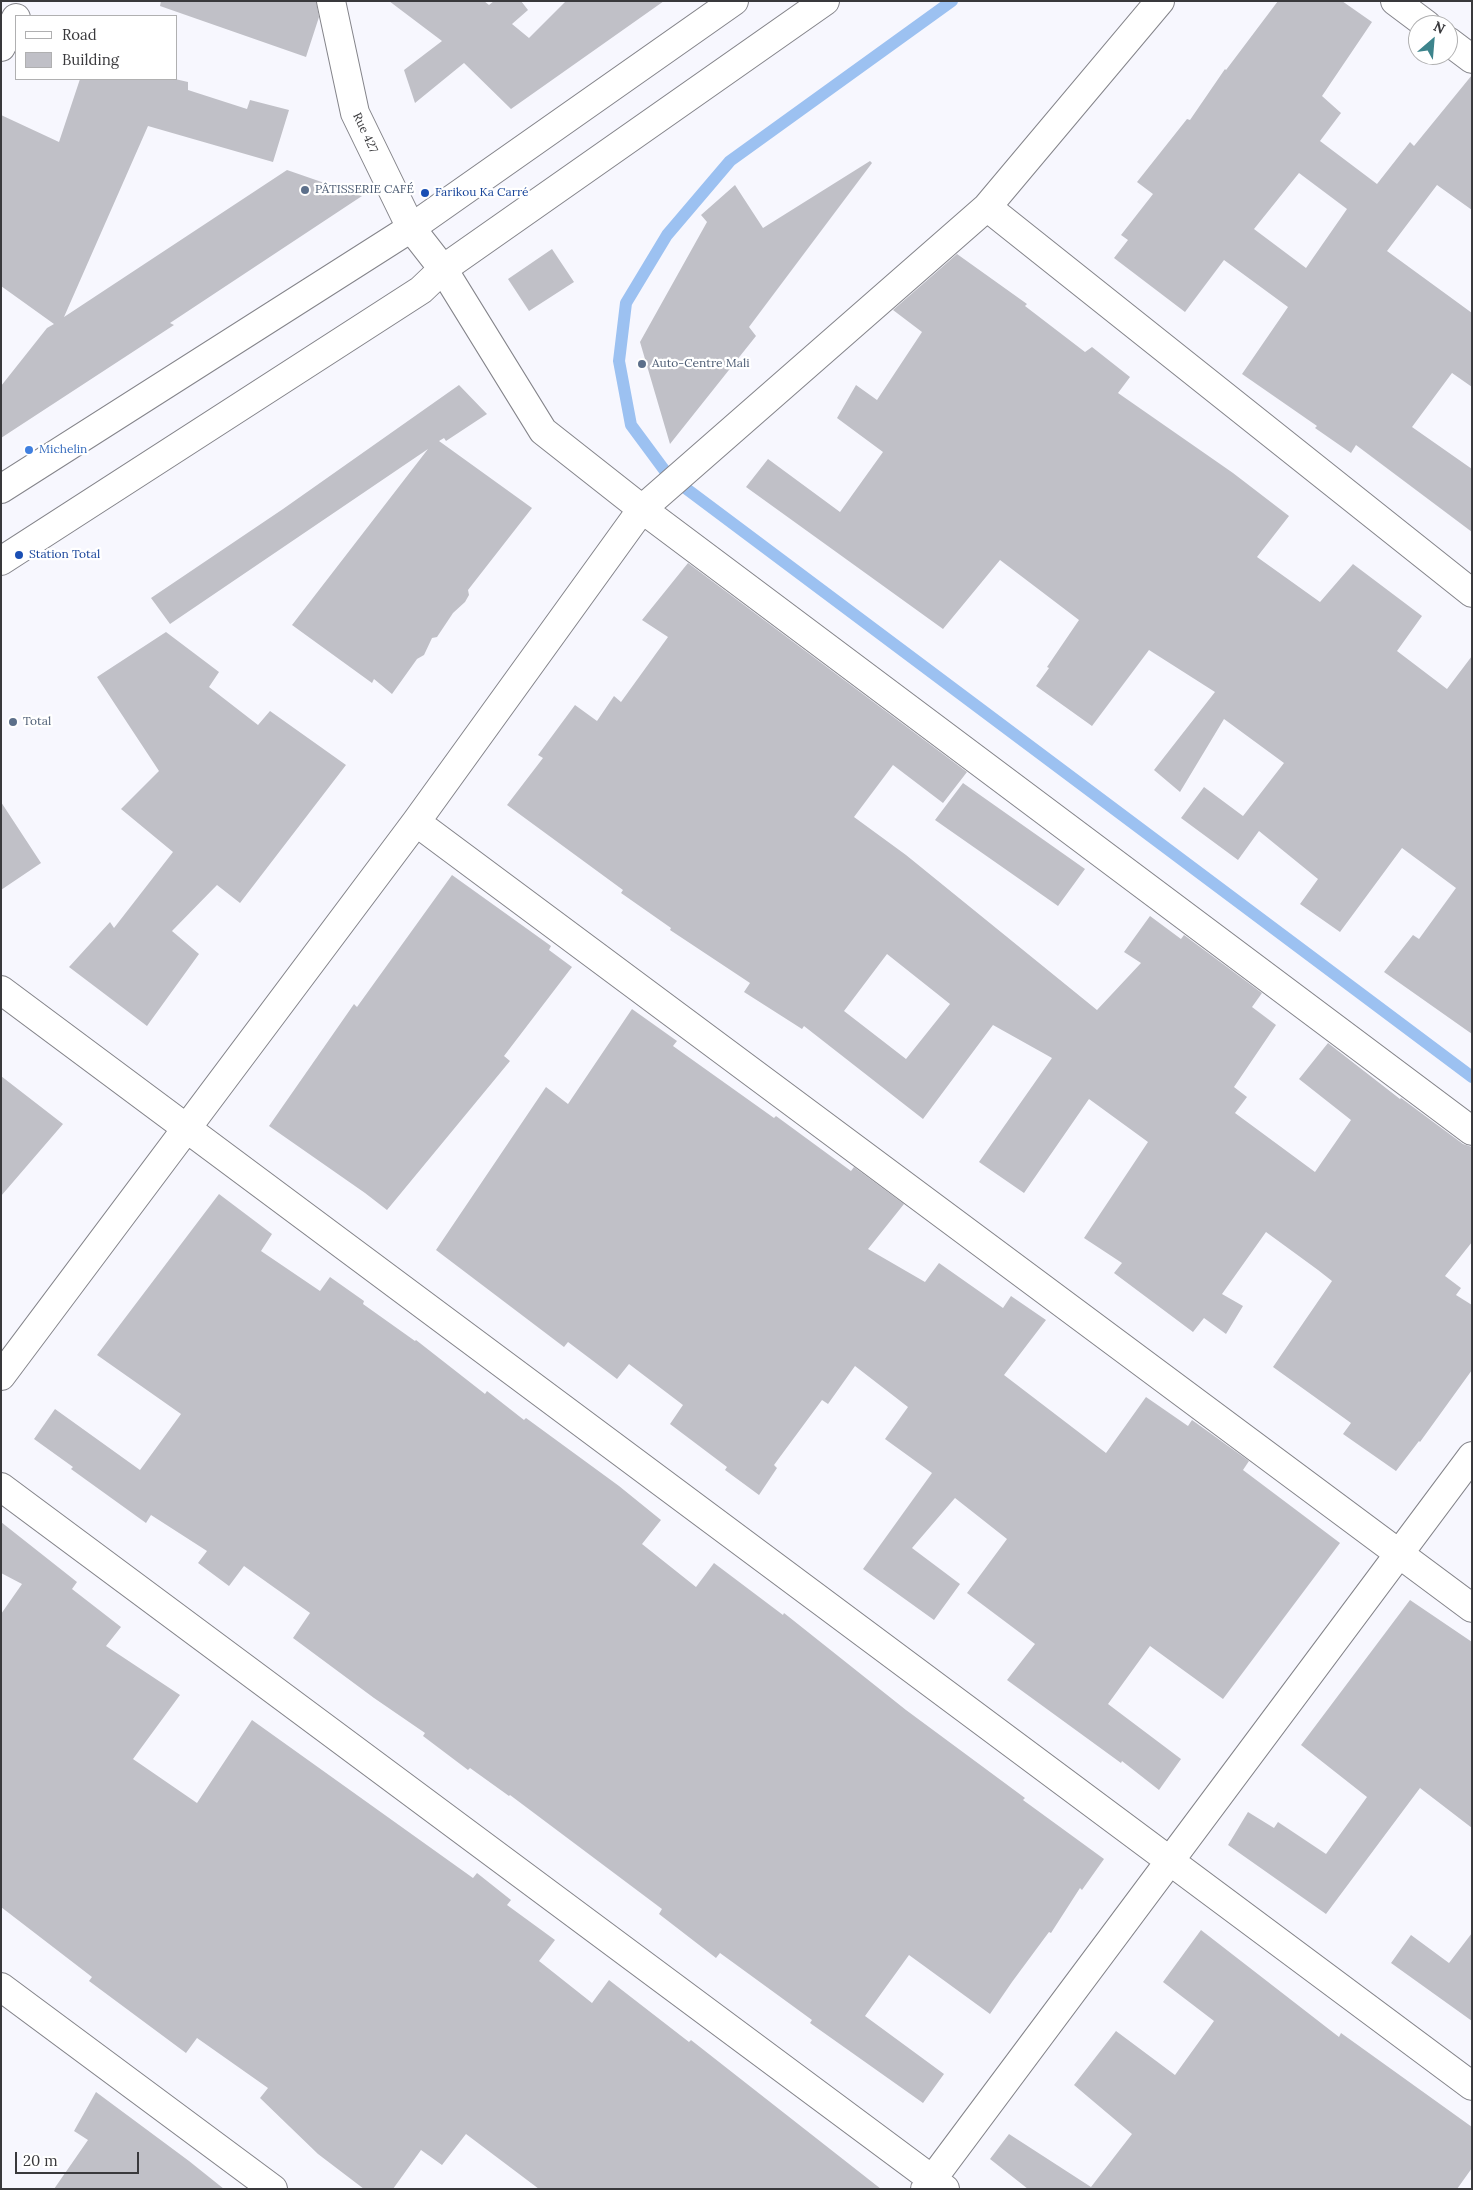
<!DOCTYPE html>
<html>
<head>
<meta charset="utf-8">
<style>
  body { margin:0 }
  #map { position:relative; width:1473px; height:2190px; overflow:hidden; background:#f7f7fe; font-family:Lora,serif }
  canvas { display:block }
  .frame { position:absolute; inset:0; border:2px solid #39393c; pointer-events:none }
  .legend { position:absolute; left:15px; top:15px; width:162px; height:65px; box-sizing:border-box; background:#fff; border:1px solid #b0b0b1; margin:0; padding:6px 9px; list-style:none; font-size:15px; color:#39393c }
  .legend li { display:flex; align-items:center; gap:10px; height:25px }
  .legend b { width:25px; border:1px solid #b0b0b1 }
  .north { position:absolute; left:1408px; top:15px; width:50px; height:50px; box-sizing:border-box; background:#fff; border:1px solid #b0b0b1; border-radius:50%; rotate:27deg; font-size:14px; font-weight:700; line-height:20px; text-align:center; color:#39393c }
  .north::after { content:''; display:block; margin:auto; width:18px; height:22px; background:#3d848c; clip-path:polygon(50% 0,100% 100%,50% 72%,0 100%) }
  .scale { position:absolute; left:15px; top:2152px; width:124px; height:22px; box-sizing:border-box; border:2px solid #39393c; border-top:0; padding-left:6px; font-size:15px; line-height:18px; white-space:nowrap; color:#39393c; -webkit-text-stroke:4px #fff; paint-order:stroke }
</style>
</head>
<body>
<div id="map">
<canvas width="1473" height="2190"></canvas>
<div class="frame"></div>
<ul class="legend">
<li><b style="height:6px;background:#fff"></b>Road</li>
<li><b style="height:14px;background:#c0c0c7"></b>Building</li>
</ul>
<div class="north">N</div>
<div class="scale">20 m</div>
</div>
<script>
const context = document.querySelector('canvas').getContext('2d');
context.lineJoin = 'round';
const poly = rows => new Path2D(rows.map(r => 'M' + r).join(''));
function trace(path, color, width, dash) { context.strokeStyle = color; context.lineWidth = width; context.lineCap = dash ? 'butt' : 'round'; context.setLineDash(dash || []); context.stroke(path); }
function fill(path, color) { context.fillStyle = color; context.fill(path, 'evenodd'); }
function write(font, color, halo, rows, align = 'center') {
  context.font = font + ' Lora,serif'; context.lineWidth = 4.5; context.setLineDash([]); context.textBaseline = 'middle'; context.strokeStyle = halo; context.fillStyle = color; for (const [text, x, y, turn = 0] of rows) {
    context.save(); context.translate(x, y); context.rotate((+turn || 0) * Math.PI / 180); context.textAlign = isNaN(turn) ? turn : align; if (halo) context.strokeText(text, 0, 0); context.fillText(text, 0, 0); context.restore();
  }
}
const stream = poly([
  [952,1,730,161,667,235,626,303,619,361,631,425,668,475,1472,1077]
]);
const building = poly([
  [161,1,316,1,319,17,306,57,160,6],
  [389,1,484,1,489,5,494,1,521,1,528,10,512,24,529,38,566,1,664,1,511,109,464,63,415,103,404,70,442,41],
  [1278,1,1342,1,1372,22,1322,96,1341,113,1320,141,1377,184,1410,142,1414,146,1472,75,1472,210,1437,185,1387,251,1472,313,1472,387,1452,373,1412,427,1472,469,1472,532,1356,445,1351,453,1315,428,1317,426,1242,374,1288,307,1224,260,1185,312,1114,258,1128,240,1121,235,1153,194,1137,182,1187,119,1190,120,1225,69,1226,70],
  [1299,173,1347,209,1306,268,1254,229],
  [80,79,175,79,188,82,188,90,247,109,250,100,289,110,273,162,148,126,64,317,287,170,362,196,170,323,174,325,1,438,1,386,47,328,54,324,1,286,1,115,59,142],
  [870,161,872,163,749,327,756,336,670,444,640,342,707,222,701,215,735,185,763,228],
  [552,249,574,282,529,311,508,279],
  [957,254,1027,304,1025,306,1085,352,1092,347,1130,377,1118,393,1233,473,1289,516,1257,557,1320,602,1353,564,1422,616,1397,651,1447,689,1472,656,1472,1034,1384,972,1413,935,1419,939,1456,888,1402,848,1340,932,1300,904,1318,879,1259,831,1238,860,1181,818,1204,787,1243,816,1284,763,1224,719,1180,792,1154,770,1215,692,1149,650,1092,726,1036,686,1049,668,1047,667,1079,620,1000,560,943,629,746,487,768,459,840,512,883,452,837,418,856,385,877,400,922,332,893,310],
  [459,385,487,414,446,441,444,438,439,441,532,508,468,590,469,595,465,602,453,613,437,637,432,638,424,655,417,659,392,694,374,679,372,683,292,625,428,449,170,624,151,598,283,509],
  [688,563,967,772,943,803,893,765,854,817,906,855,1097,1010,1141,963,1124,952,1150,916,1181,939,1184,935,1262,993,1252,1007,1276,1025,1234,1087,1247,1097,1235,1113,1315,1172,1351,1120,1299,1079,1328,1043,1400,1099,1401,1098,1463,1144,1472,1147,1472,1242,1445,1276,1461,1288,1456,1295,1472,1305,1472,1370,1420,1442,1419,1441,1396,1471,1343,1434,1351,1423,1273,1367,1332,1281,1318,1270,1266,1232,1222,1294,1243,1306,1226,1334,1204,1318,1193,1332,1114,1273,1122,1263,1084,1238,1148,1142,1089,1099,1024,1193,979,1162,1052,1058,993,1025,923,1119,804,1026,802,1029,744,992,750,983,670,930,671,928,621,893,623,890,507,805,543,758,538,755,575,705,597,721,614,696,621,702,668,637,642,620],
  [887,954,950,1004,906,1059,844,1011],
  [166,632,219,672,209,687,258,725,270,711,346,765,240,903,217,885,172,931,199,954,147,1026,69,967,110,922,114,928,173,852,121,809,159,771,97,677],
  [963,783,1085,869,1058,906,935,820],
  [1,802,41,863,1,890],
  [452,875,551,946,549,950,572,967,504,1056,510,1061,387,1210,365,1193,269,1126,354,1004,357,1007],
  [632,1009,677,1041,673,1046,774,1118,776,1116,851,1171,854,1167,904,1204,868,1249,925,1282,939,1263,1003,1308,1011,1296,1046,1320,1004,1375,1106,1453,1146,1397,1188,1426,1192,1420,1249,1461,1243,1470,1340,1543,1223,1699,1150,1646,1108,1704,1181,1759,1159,1790,1122,1761,1121,1763,1007,1680,1035,1644,967,1593,1007,1539,955,1498,912,1548,960,1584,934,1620,863,1569,932,1473,885,1439,908,1407,855,1366,828,1404,822,1400,774,1465,777,1468,759,1495,725,1470,727,1467,670,1424,683,1405,629,1364,617,1379,568,1342,564,1347,436,1250,546,1087,568,1104],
  [1,1076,63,1124,1,1196],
  [219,1194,272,1234,261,1251,320,1291,330,1277,364,1301,363,1304,415,1341,416,1340,485,1394,487,1391,524,1420,526,1418,619,1486,661,1520,642,1544,696,1587,714,1563,783,1615,784,1613,906,1710,1025,1798,1023,1800,1104,1859,1082,1890,1080,1888,1051,1933,1049,1932,1012,1982,990,2014,909,1955,865,2016,944,2074,923,2103,810,2023,812,2020,720,1953,716,1958,659,1914,662,1909,510,1795,509,1796,470,1768,468,1770,423,1736,425,1733,374,1698,293,1638,310,1613,244,1566,229,1586,198,1563,207,1551,151,1515,146,1523,71,1469,73,1467,34,1439,55,1409,140,1470,181,1414,97,1355],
  [1,1522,77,1582,72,1589,121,1627,106,1646,180,1695,133,1759,197,1803,252,1720,473,1878,477,1873,511,1900,507,1905,555,1940,539,1961,592,2003,609,1980,689,2042,691,2040,881,2189,539,2189,466,2134,442,2165,421,2150,393,2189,364,2189,318,2154,260,2098,268,2088,197,2038,186,2053,89,1981,92,1977,1,1907,1,1614,22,1584,1,1573],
  [1410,1600,1472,1642,1472,1828,1420,1788,1326,1914,1228,1845,1248,1812,1274,1828,1278,1822,1326,1854,1367,1797,1301,1745],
  [1201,1930,1339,2037,1341,2033,1472,2127,1472,2168,1457,2189,1028,2189,990,2159,1009,2134,1091,2187,1132,2134,1074,2085,1116,2031,1175,2075,1214,2021,1163,1982],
  [1472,1933,1472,2021,1391,1963,1411,1935,1449,1963],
  [96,2092,189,2161,224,2189,54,2189,88,2140,74,2131]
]);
const street = poly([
  [331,1,355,113,411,228,443,269,543,431,642,509,1472,1131],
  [1395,1,1427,25],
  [1448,41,1472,59],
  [1,47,16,18],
  [987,207,1472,593],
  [416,822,1472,1608],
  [1,990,1472,2086],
  [1,1376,416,822,642,509,987,207,1160,1],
  [1,1487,945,2189],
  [1,1987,273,2189],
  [925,2189,1472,1456]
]);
const primary = poly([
  [1,489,411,228,734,1],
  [1,561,421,290,443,269,825,1]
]);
const markers = [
  [305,190,5,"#5c6f8a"],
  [425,193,5,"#1a4fb4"],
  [642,364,5,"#5c6f8a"],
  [29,450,5,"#3f7fe0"],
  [19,555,5,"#1a4fb4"],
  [13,722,5,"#5c6f8a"]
];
const streetNames = [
  ["Rue 427",365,133,65]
];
const serviceNames = [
  ["PÂTISSERIE CAFÉ",315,190],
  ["Auto-Centre Mali",652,364],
  ["Total",23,722]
];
const transitNames = [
  ["Farikou Ka Carré",435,193],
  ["Station Total",29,555]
];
const shopNames = [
  ["Michelin",39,450]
];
trace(stream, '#9cc1f1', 12);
fill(building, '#c0c0c7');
trace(street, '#84848a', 30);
trace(primary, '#84848a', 30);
trace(street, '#fff', 28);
trace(primary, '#fff', 28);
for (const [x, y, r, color] of markers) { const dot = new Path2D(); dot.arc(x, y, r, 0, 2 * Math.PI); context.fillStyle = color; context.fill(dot); trace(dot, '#fff', 2); }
write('12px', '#39393c', '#fff', streetNames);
write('12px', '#4e5e75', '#fff', serviceNames, 'left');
write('12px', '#164399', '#fff', transitNames, 'left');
write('12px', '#366cbe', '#fff', shopNames, 'left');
</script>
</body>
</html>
